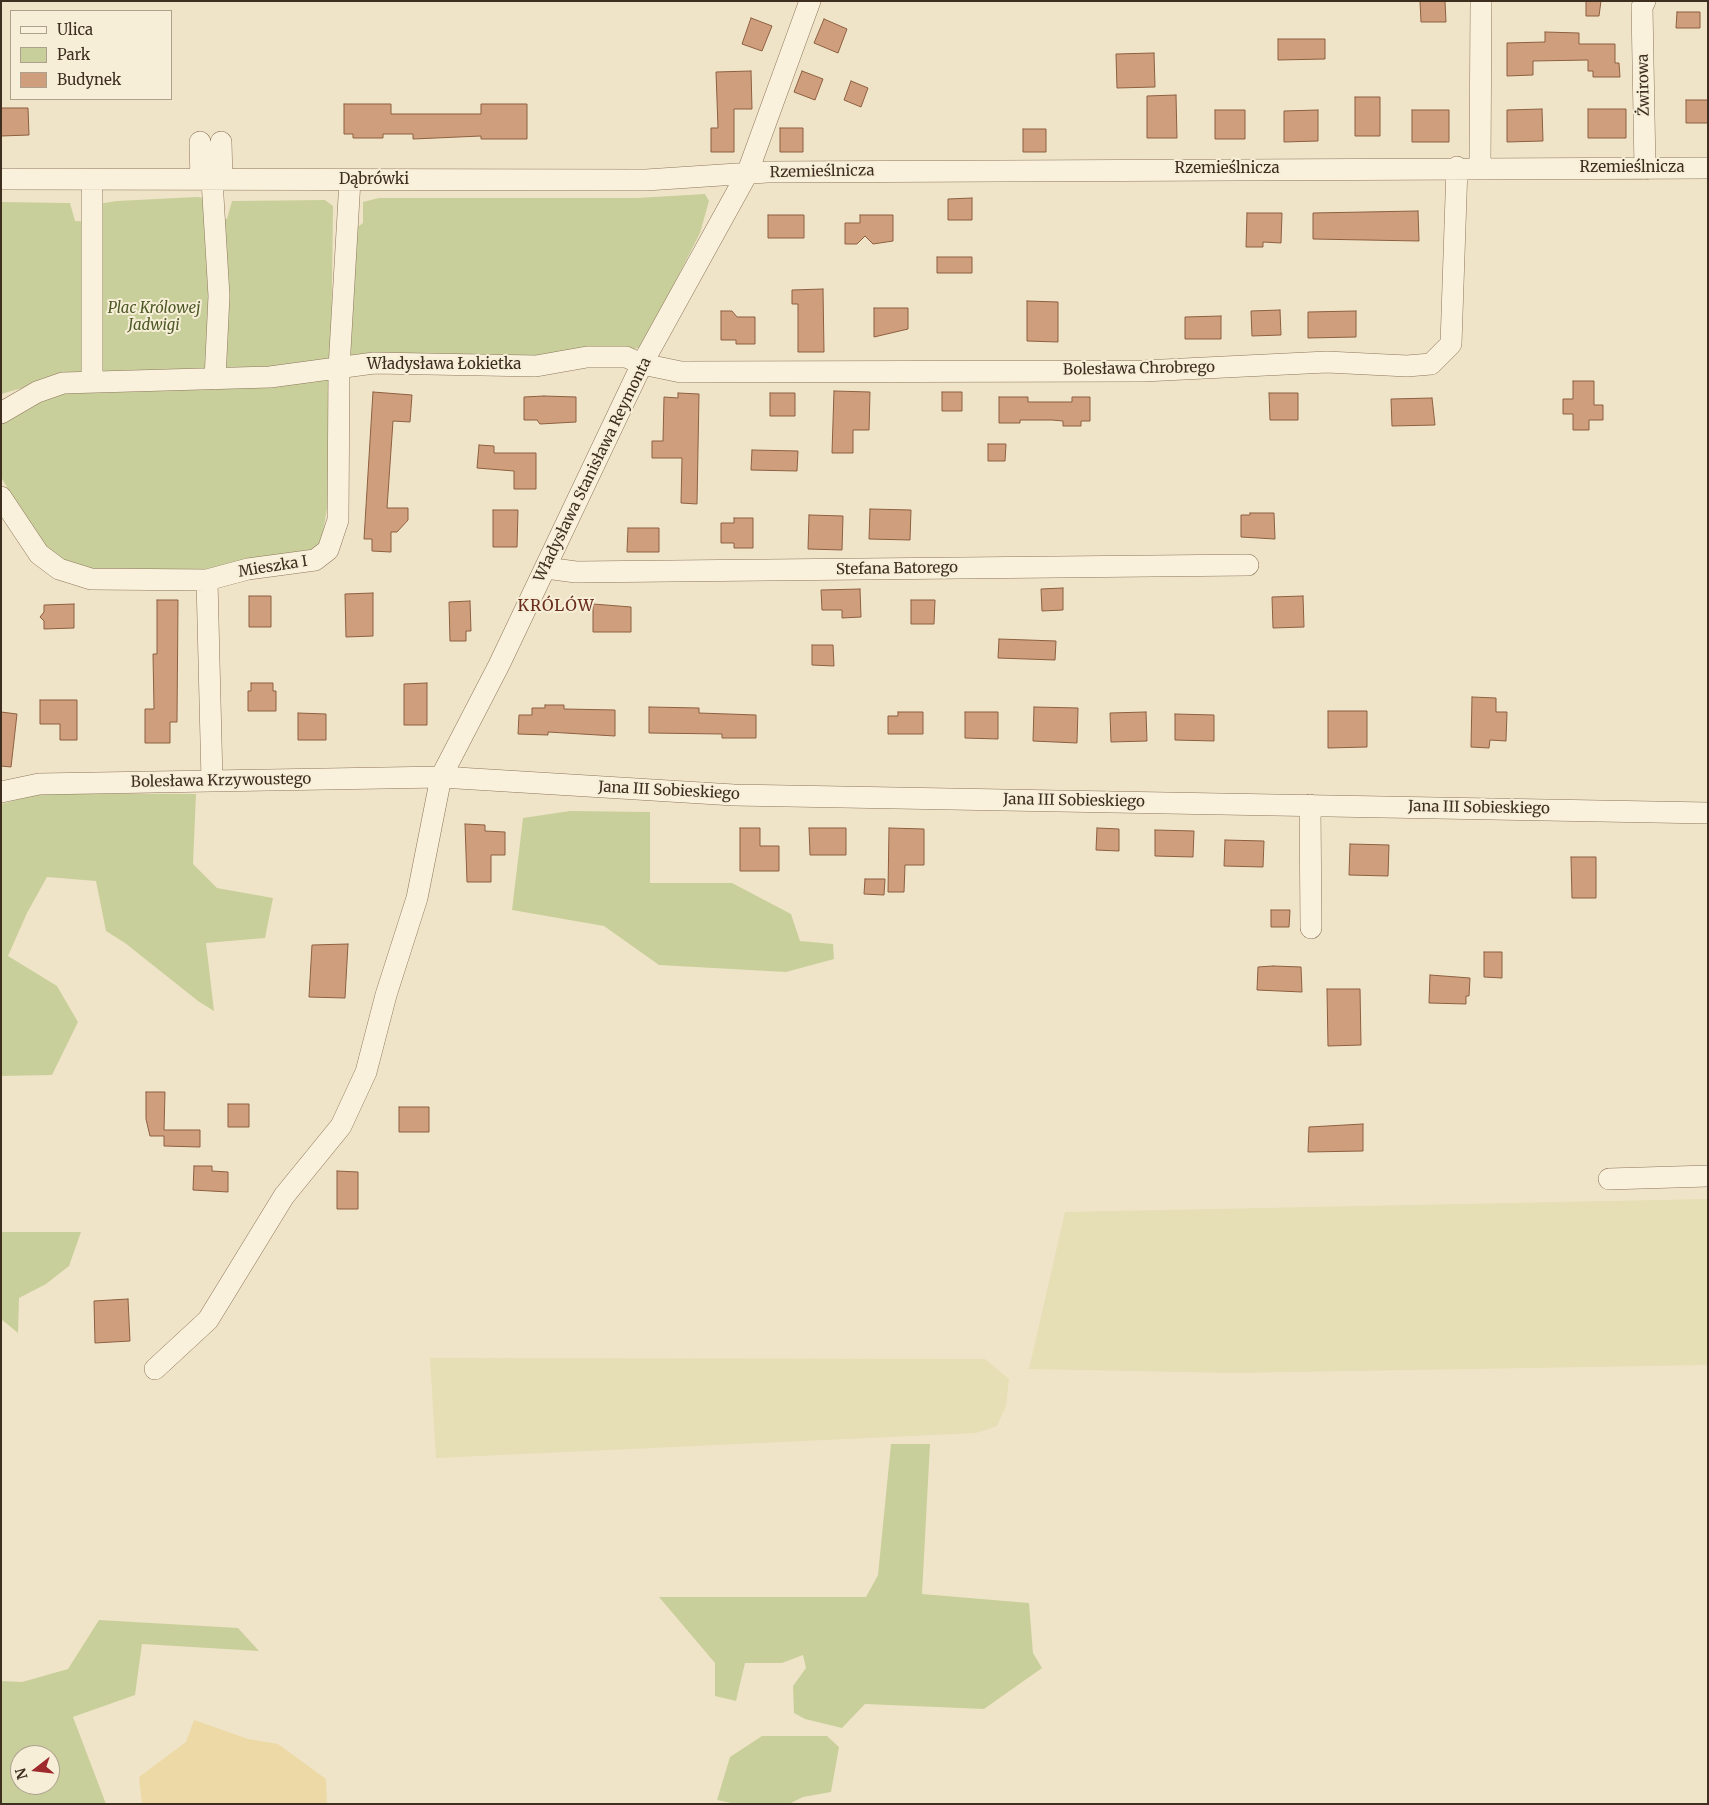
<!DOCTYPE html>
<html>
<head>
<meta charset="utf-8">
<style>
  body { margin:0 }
  #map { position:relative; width:1709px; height:1805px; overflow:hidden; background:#f0e4c8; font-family:Merriweather,serif }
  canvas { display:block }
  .frame { position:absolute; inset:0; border:2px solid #3d2e20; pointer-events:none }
  .legend { position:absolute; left:10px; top:10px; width:162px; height:90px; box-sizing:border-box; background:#f7eed8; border:1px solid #ada18e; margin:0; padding:6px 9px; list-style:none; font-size:15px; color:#3d2e20 }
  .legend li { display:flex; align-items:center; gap:10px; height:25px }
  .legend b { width:25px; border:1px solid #ada18e }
  .north { position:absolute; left:10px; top:1745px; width:50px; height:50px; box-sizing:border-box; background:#f7eed8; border:1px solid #ada18e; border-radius:50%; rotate:254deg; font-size:14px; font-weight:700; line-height:20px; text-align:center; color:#3d2e20 }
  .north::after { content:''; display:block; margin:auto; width:18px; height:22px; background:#9e2a2b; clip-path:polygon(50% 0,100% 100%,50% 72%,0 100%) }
</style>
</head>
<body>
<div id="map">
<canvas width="1709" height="1805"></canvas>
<div class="frame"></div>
<ul class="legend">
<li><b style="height:6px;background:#faf1dc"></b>Ulica</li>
<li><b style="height:14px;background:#c9cf9b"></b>Park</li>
<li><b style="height:14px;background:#cf9f7d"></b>Budynek</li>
</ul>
<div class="north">N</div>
</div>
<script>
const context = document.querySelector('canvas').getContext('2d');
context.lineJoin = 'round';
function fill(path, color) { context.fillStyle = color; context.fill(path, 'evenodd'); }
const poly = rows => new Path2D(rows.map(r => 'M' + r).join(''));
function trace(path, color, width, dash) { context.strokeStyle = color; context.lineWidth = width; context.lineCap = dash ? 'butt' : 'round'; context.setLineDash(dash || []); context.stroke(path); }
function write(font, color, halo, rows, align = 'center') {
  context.font = font + ' Merriweather,serif'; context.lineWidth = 4; context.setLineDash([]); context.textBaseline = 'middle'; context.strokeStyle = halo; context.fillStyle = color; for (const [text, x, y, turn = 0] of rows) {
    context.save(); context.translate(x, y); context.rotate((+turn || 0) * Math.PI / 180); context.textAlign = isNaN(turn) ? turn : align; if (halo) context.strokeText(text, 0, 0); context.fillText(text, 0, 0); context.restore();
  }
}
const farmland = poly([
  [1708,1199,1708,1365,1233,1373,1029,1369,1065,1212],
  [430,1358,985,1359,1009,1379,1006,1406,997,1426,976,1433,436,1458]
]);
const green = poly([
  [705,194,709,201,700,233,642,347,630,350,521,358,345,355,356,228,363,223,363,202,379,198,637,198],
  [196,197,207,198,209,219,227,219,232,201,325,200,333,206,331,363,310,368,61,377,1,394,1,202,70,203,75,221,97,222,98,204,117,201],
  [330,374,332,480,322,538,314,552,197,573,90,574,45,553,1,477,1,419,71,388],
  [44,793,196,794,193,864,217,888,273,898,265,938,206,943,214,1011,198,1001,125,943,106,931,96,881,47,877,27,913,8,956,57,986,78,1022,52,1075,1,1076,1,804],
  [570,811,650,812,650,883,732,883,791,914,800,941,833,944,834,959,786,972,659,965,604,926,512,910,523,818],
  [1,1232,81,1232,69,1266,46,1284,19,1298,18,1333,1,1319],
  [891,1444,930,1444,922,1594,1029,1603,1033,1653,1042,1668,984,1709,865,1704,842,1728,805,1719,794,1713,793,1686,806,1668,803,1655,782,1663,745,1663,736,1701,715,1696,715,1663,659,1597,866,1597,878,1575],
  [99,1620,238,1628,259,1651,142,1644,135,1695,73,1717,106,1804,1,1804,1,1681,22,1682,68,1669],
  [20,1755,50,1755,50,1785,20,1785],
  [762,1736,827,1736,839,1747,831,1792,803,1797,789,1804,736,1804,717,1800,730,1757]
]);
const sand = poly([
  [194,1720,248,1739,278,1744,326,1779,327,1804,142,1804,139,1777,186,1742]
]);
const building = poly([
  [1420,1,1445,1,1446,22,1421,22,1420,1],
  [1586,1,1601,1,1599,16,1586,16,1586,1],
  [1677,12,1700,12,1700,28,1676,28,1677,12],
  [751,18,772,26,762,51,742,44,751,18],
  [824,19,847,29,838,53,814,43,824,19],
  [1545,32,1579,33,1579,44,1615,44,1615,63,1619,63,1620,77,1593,77,1593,71,1588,71,1588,60,1533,61,1533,75,1507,76,1507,43,1545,42,1545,32],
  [1278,39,1325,39,1325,59,1278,60,1278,39],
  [1154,53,1155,87,1117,88,1116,54,1154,53],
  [751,71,752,109,734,109,734,152,711,152,711,128,718,128,716,72,751,71],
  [802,71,823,79,815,100,794,92,802,71],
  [851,81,868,88,861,107,844,100,851,81],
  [1176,95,1177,138,1147,138,1147,96,1176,95],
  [1355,97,1380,97,1380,136,1355,136,1355,97],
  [1686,100,1708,100,1708,123,1686,123,1686,100],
  [344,104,391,104,391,114,481,114,481,104,527,104,527,139,481,139,481,136,413,139,413,134,383,134,383,138,353,138,353,134,344,134,344,104],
  [1,108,28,108,29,135,1,136,1,108],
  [1542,109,1543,141,1507,142,1507,110,1542,109],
  [1588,109,1626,109,1626,138,1588,138,1588,109],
  [1215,110,1245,110,1245,139,1215,139,1215,110],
  [1318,110,1318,141,1284,142,1284,111,1318,110],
  [1412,110,1449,110,1449,142,1412,142,1412,110],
  [780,128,803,128,803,152,780,152,780,128],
  [1023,129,1046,129,1046,152,1023,152,1023,129],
  [972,198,972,220,948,220,948,199,972,198],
  [1418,211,1419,241,1313,239,1313,213,1418,211],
  [1247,213,1282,213,1281,243,1263,242,1263,247,1246,247,1247,213],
  [768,215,804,215,804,238,768,238,768,215],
  [860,215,893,215,893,241,873,244,865,236,857,244,845,244,845,223,860,223,860,215],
  [937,257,972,257,972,273,937,273,937,257],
  [823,289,824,352,798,352,798,304,792,304,792,290,823,289],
  [1027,301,1058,302,1058,342,1027,341,1027,301],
  [874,308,908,308,908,329,874,337,874,308],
  [1280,310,1281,335,1252,336,1251,311,1280,310],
  [721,311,732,311,737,317,755,317,755,344,736,344,736,340,721,340,721,311],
  [1356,311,1356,337,1308,338,1308,312,1356,311],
  [1221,316,1221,339,1185,339,1185,317,1221,316],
  [1573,381,1594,381,1594,405,1603,405,1603,420,1589,420,1589,430,1573,430,1573,414,1563,414,1563,399,1573,399,1573,381],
  [834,391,870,392,869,430,853,430,853,453,832,453,834,391],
  [373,392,412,395,410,422,393,421,387,508,408,508,408,520,397,532,391,532,391,552,372,551,372,539,364,539,373,392],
  [942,392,962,392,962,411,942,411,942,392],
  [678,393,699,394,697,504,681,503,682,458,652,458,652,441,663,441,664,397,678,398,678,393],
  [770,393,795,393,795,416,770,416,770,393],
  [1269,393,1298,393,1298,420,1270,420,1269,393],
  [544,396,576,397,576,422,540,424,537,420,524,420,524,397,544,396],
  [999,397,1028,397,1028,402,1072,402,1072,397,1090,397,1090,421,1081,421,1081,426,1063,426,1063,421,1052,420,1020,420,1020,423,999,423,999,397],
  [1432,398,1435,425,1392,426,1391,399,1432,398],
  [988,444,1006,444,1005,461,988,461,988,444],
  [479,445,494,446,494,453,536,453,536,489,514,489,514,471,477,468,479,445],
  [752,450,798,451,797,471,751,470,752,450],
  [870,509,911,510,910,540,869,539,870,509],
  [493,510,518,510,517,547,493,547,493,510],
  [1250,513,1274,513,1275,539,1241,537,1241,515,1250,515,1250,513],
  [809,515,843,516,842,550,808,549,809,515],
  [734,518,753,518,753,548,734,548,734,543,721,543,721,523,734,523,734,518],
  [628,528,659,528,659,552,627,552,628,528],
  [1063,588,1063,610,1042,611,1041,589,1063,588],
  [860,589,861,617,842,618,842,610,822,610,821,590,860,589],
  [373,593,373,636,346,637,345,594,373,593],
  [249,596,271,596,271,627,249,627,249,596],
  [1303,596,1304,627,1273,628,1272,597,1303,596],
  [157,600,178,600,177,722,170,722,170,743,145,743,145,709,154,709,153,654,157,654,157,600],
  [911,600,935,600,934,624,911,624,911,600],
  [470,601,471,631,466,631,466,641,450,641,449,602,470,601],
  [74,604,74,628,44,629,44,621,40,617,44,612,44,605,74,604],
  [593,604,631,607,631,632,593,632,593,604],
  [999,639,1056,641,1055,660,998,658,999,639],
  [812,645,833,645,834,666,812,665,812,645],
  [251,683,273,683,273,691,276,691,276,711,248,711,248,691,251,691,251,683],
  [427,683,427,725,404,725,404,684,427,683],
  [1472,697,1496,698,1496,712,1507,712,1506,741,1490,740,1489,748,1471,747,1472,697],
  [40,700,77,700,77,740,60,740,60,724,40,724,40,700],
  [545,705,564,705,564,709,615,710,615,736,548,732,548,735,518,734,519,715,532,715,532,708,545,708,545,705],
  [649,707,699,708,699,713,756,715,756,738,722,738,722,734,649,733,649,707],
  [1034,707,1078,708,1077,743,1033,741,1034,707],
  [1328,711,1367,711,1367,747,1328,748,1328,711],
  [1,712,17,714,11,767,1,766,1,712],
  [898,712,923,712,923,734,888,734,888,716,898,716,898,712],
  [965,712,998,712,998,739,965,738,965,712],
  [1146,712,1147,741,1111,742,1110,713,1146,712],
  [298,713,326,714,326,740,298,740,298,713],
  [1175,714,1214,715,1214,741,1175,740,1175,714],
  [465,824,485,825,485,831,505,832,505,855,491,855,491,882,467,882,465,824],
  [740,828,760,828,760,846,779,846,779,871,740,871,740,828],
  [809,828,846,828,846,855,810,855,809,828],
  [889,828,924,829,924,865,905,865,904,892,888,892,889,828],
  [1097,828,1119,829,1119,851,1096,850,1097,828],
  [1155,830,1194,831,1193,857,1155,856,1155,830],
  [1225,840,1264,841,1263,867,1224,866,1225,840],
  [1350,844,1389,845,1388,876,1349,875,1350,844],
  [1571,857,1596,857,1596,898,1572,898,1571,857],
  [865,879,885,879,884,895,864,894,865,879],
  [1271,910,1290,910,1289,927,1271,927,1271,910],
  [348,944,345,998,309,997,312,945,348,944],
  [1484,952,1502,952,1502,978,1484,977,1484,952],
  [1273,966,1301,967,1302,992,1257,990,1258,967,1273,966],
  [1430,975,1470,978,1469,996,1466,996,1466,1004,1429,1003,1430,975],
  [1327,989,1360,989,1361,1045,1328,1046,1327,989],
  [146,1092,165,1092,164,1130,200,1130,200,1147,164,1146,164,1136,150,1136,146,1119,146,1092],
  [228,1104,249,1104,249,1127,228,1127,228,1104],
  [399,1107,429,1107,429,1132,399,1132,399,1107],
  [1363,1124,1363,1151,1308,1152,1309,1127,1363,1124],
  [194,1166,212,1166,212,1171,228,1172,228,1192,193,1190,194,1166],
  [337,1171,358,1172,358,1209,337,1209,337,1171],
  [128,1299,130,1341,95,1343,94,1301,128,1299]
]);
const minor = poly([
  [1645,1,1642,7,1645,169],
  [200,142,201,180],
  [221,142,222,180],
  [1480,167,1481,1],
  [1,179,646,180,767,172,1708,168],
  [212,180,219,296,215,379],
  [92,380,92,192],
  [1,413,37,392,63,383,270,377,374,363,536,366,587,357,626,357,642,364,681,372,1143,371,1327,362,1407,366,1431,364,1451,344,1457,167],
  [1,497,39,554,59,569,91,579,207,580,248,569,315,560,328,550,338,520,339,368,350,180],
  [546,568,576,572,1248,565],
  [207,580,212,781],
  [1,792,39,784,441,777,734,795,1708,813],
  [1310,805,1311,928],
  [1609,1179,1708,1176],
  [155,1369,208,1320,284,1196,341,1126,366,1072,386,995,417,898,441,777,499,665,642,364,747,174,810,1]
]);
const streetNames = [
  ["Żwirowa",1644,85,-91],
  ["Rzemieślnicza",1632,168],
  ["Rzemieślnicza",1227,169],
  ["Rzemieślnicza",822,172,-1],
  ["Dąbrówki",374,180],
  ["Władysława Łokietka",444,365],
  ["Bolesława Chrobrego",1139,369,-1],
  ["Władysława Stanisława Reymonta",593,470,-64],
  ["Mieszka I",273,567,-9],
  ["Stefana Batorego",897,569,-1],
  ["Bolesława Krzywoustego",221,781,-1],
  ["Jana III Sobieskiego",669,791,3],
  ["Jana III Sobieskiego",1074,801,1],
  ["Jana III Sobieskiego",1479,808,1]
];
const parkNames = [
  ["Plac Królowej",154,309],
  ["Jadwigi",154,326]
];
const neighbourhoodNames = [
  ["KRÓLÓW",556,606]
];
fill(farmland, '#e6deb5');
fill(green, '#c9cf9b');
fill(sand, '#ecd9a5');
fill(building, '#cf9f7d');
trace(building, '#8d5f41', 1);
trace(minor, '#8d765c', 22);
trace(minor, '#faf1dc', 21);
write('15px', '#3d2e20', '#f7eed8', streetNames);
write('italic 15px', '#4d5a26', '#f7eed8', parkNames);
context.letterSpacing = '1px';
write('16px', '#6b2e1e', '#f7eed8', neighbourhoodNames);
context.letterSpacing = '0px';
</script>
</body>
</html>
